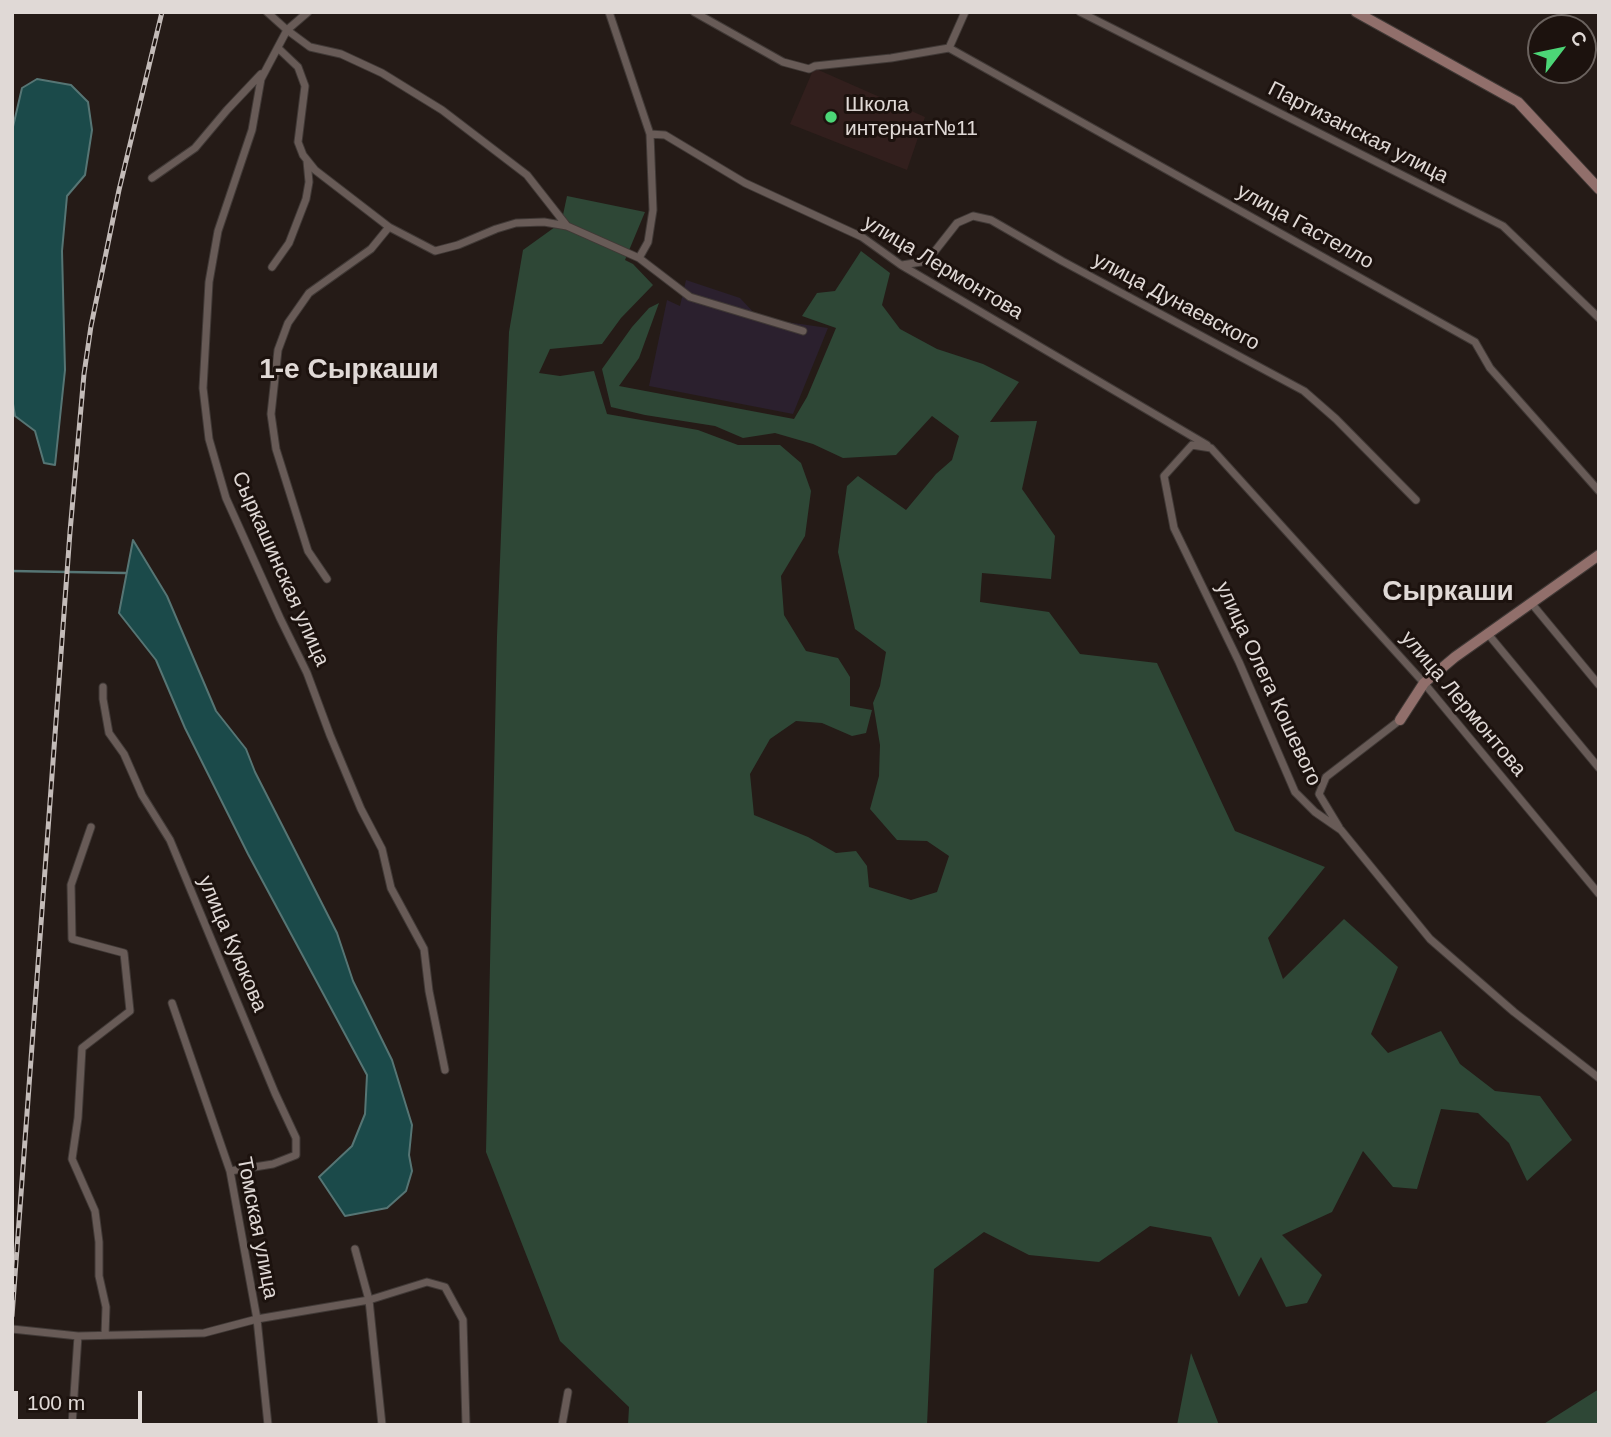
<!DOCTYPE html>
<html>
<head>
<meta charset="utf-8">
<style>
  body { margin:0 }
  #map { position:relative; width:1611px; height:1437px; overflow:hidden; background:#251b17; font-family:Arial,sans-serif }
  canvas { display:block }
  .frame { position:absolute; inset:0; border:14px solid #e0d9d6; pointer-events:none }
  .north { position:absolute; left:1527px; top:14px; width:70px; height:70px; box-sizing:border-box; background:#1c120e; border:2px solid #6a625e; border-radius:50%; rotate:58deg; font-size:19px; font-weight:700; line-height:28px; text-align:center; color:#e0d9d6 }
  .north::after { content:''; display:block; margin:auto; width:24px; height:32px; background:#4cd677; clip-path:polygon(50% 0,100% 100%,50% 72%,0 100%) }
  .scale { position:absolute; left:14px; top:1391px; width:128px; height:32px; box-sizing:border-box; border:4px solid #e0d9d6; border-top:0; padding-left:9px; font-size:21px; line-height:24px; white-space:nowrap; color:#e0d9d6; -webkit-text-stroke:5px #1c120e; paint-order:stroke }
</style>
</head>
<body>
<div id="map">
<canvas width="1611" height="1437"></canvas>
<div class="frame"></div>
<div class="north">С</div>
<div class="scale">100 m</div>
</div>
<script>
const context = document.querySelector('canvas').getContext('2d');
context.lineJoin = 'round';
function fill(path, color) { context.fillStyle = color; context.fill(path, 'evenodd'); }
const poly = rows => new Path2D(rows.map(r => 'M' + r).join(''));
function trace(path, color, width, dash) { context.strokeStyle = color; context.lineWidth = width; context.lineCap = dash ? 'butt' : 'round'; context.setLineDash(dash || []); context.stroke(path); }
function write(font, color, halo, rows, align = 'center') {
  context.font = font + ' Arial,sans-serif'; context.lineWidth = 6; context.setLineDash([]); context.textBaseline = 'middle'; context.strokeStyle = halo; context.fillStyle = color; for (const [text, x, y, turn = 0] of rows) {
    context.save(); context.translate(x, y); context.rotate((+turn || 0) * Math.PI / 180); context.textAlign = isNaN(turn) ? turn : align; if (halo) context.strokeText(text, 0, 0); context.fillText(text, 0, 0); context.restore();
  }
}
const industrial = poly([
  [686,280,740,298,759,318,828,328,793,414,649,386,667,300,680,306]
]);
const education = poly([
  [814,68,925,117,907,170,790,124]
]);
const green = poly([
  [567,196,645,212,625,260,633,264,653,285,621,318,602,344,550,349,539,373,560,376,594,371,607,414,698,430,738,445,780,445,801,463,811,491,805,536,781,576,784,615,806,651,838,658,850,677,850,706,872,710,866,733,852,736,822,723,796,721,770,739,750,774,754,815,808,837,836,853,856,851,867,866,869,887,911,900,937,892,949,856,927,841,897,840,870,809,879,776,880,745,873,703,880,686,886,652,855,629,838,552,847,486,858,476,906,510,936,474,952,460,959,436,932,416,896,455,843,458,813,444,775,433,743,438,715,426,645,415,611,407,602,369,632,327,649,308,659,303,639,358,619,386,794,419,807,397,836,328,802,316,817,293,835,291,861,251,890,273,882,305,900,329,937,349,983,364,1019,382,990,422,1037,421,1022,489,1055,536,1051,579,982,573,980,602,1049,612,1080,654,1157,663,1235,831,1325,867,1268,938,1283,979,1344,919,1398,967,1371,1034,1388,1053,1441,1031,1460,1064,1495,1091,1540,1096,1572,1140,1527,1181,1509,1143,1478,1113,1441,1109,1417,1189,1393,1187,1363,1151,1332,1212,1282,1235,1322,1275,1307,1303,1286,1307,1261,1257,1239,1297,1211,1237,1150,1226,1099,1262,1029,1255,984,1232,934,1269,927,1425,628,1425,629,1407,560,1341,486,1152,497,636,509,332,523,250,555,227,560,229],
  [1191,1353,1219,1425,1177,1425],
  [1599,1389,1599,1425,1542,1425]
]);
const water = poly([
  [37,79,71,85,88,102,92,130,85,175,67,196,62,251,65,370,55,465,44,463,35,431,15,416,12,398,12,131,22,88,37,79],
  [133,540,167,596,216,711,246,749,255,772,337,933,353,981,392,1060,412,1125,409,1155,412,1171,406,1191,387,1208,345,1216,319,1177,352,1146,365,1114,367,1075,248,854,185,728,156,660,119,613,133,540]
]);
const stream = poly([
  [12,571,126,573]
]);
const street = poly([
  [267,12,287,30,308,12],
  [694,12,783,62,809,69,815,66,891,58,949,48],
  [1080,12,1503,226,1599,318],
  [278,48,298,67,305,86,298,142,303,155,315,170,389,227,435,251,458,245,496,229,516,223,544,222,567,226,639,258,648,242,653,210,650,134,609,12],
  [949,48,1475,342,1490,368,1599,491],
  [949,48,965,12],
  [650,134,665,135,745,183,862,237,901,265,1207,445],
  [152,178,195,148,227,110,261,74],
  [639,258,690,297,803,331],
  [902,265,921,262,935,251,957,223,973,216,991,220,1062,261,1304,391,1336,419,1416,500],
  [272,267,289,243,306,199,309,182,307,161],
  [327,579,308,551,276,449,271,414,278,350,288,323,309,293,371,249,389,227],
  [1532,604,1599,685],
  [1488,634,1599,768],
  [103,687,103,699,109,733,124,754,142,795,170,840,275,1093,296,1138,296,1155,273,1164,230,1171],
  [91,827,71,885,72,939,124,953,130,1011,82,1048,78,1118,72,1159,95,1211,99,1242,99,1276,106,1307,105,1335],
  [1339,827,1319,794,1326,777,1400,720],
  [1599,894,1424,683,1211,448,1192,445,1164,476,1174,528,1239,662,1295,792,1315,812,1341,830,1430,939,1514,1012,1599,1078],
  [172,1003,230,1171,257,1319,268,1425],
  [445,1070,429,991,424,949,391,888,382,849,361,809,330,735,307,673,280,618,226,498,209,439,203,388,209,282,218,231,252,130,261,79,287,30,310,47,341,54,382,73,442,110,527,175,567,226],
  [355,1249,369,1300,382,1425],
  [12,1329,78,1336,72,1425],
  [78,1336,204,1333,257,1319,369,1300,427,1282,445,1287,463,1320,466,1425],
  [562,1425,568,1392]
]);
const secondary = poly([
  [1356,12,1518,102,1599,189],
  [1400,720,1424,683,1455,657,1599,555]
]);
const rail = poly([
  [12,1316,70,532,84,374,91,326,119,190,162,12]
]);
const markers = [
  [831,117,7,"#4cd677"]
];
const poiNames = [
  ["Школа",845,105],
  ["интернат№11",845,129]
];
const streetNames = [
  ["Партизанская улица",1358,133,27],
  ["улица Гастелло",1305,227,29],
  ["улица Лермонтова",943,268,31],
  ["улица Дунаевского",1176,302,28],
  ["Сыркашинская улица",280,569,66],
  ["улица Олега Кошевого",1268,684,65],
  ["улица Лермонтова",1463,704,50],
  ["улица Куюкова",232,944,67],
  ["Томская улица",257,1228,79]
];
const districtNames = [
  ["1-е Сыркаши",349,370],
  ["Сыркаши",1448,592]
];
fill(industrial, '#2b202e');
fill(education, '#321f1d');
fill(green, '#2e4736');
fill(water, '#1b4a4a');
trace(water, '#567574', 2);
trace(stream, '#567574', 2.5);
trace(street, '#403936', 9);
trace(secondary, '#403936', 12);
trace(street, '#685b57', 7);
trace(secondary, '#916f6b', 10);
trace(rail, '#c3bbb8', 5);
trace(rail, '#1c120e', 2.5, [8]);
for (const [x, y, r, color] of markers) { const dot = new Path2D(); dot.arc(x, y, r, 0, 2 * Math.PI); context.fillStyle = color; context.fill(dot); trace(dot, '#1c120e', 2.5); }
write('21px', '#e0d9d6', '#1c120e', poiNames, 'left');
write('21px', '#e0d9d6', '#1c120e', streetNames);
write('bold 28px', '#e0d9d6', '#1c120e', districtNames);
</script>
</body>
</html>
